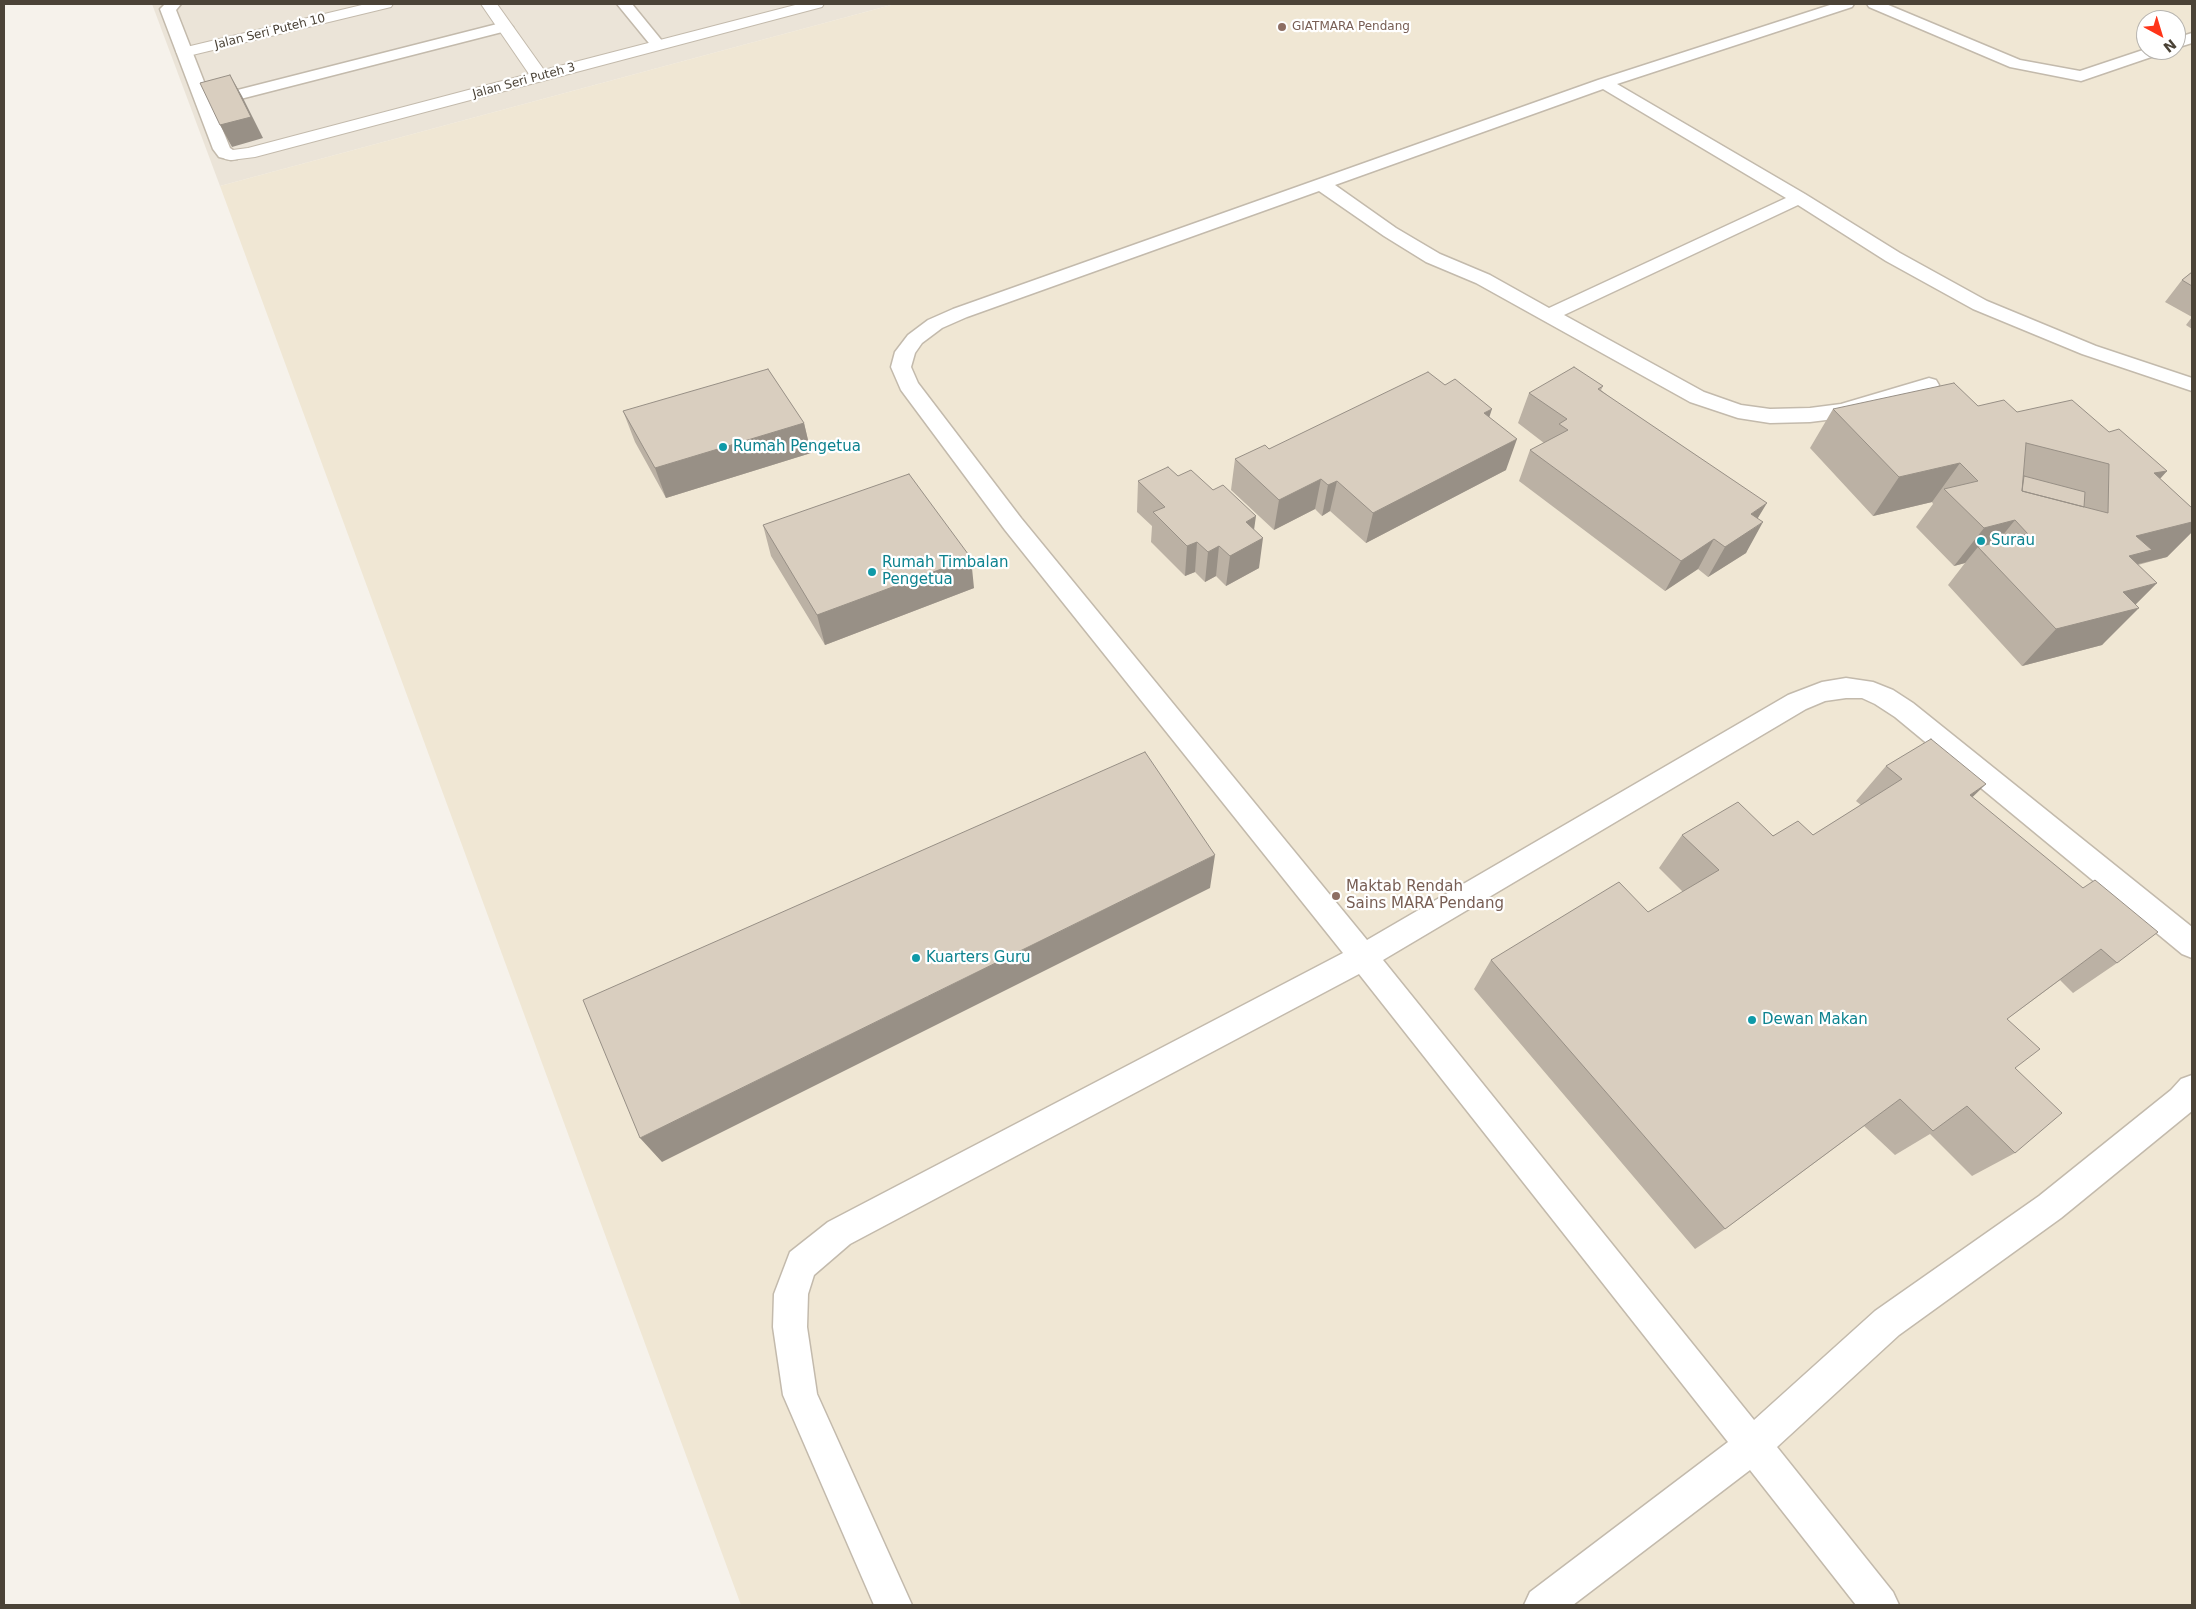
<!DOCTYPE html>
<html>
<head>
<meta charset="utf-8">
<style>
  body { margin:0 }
  #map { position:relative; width:2196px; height:1609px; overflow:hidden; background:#f6f2eb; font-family:"DejaVu Sans",sans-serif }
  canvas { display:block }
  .frame { position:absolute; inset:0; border:5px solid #4b4337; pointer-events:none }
  .north { position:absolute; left:2136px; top:10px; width:50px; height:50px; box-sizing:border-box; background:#fff; border:1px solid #b7b4af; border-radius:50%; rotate:141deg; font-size:14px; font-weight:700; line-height:20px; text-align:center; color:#4b4337 }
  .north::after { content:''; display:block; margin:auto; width:18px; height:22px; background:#ff3419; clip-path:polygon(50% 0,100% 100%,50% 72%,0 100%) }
</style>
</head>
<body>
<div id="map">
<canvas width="2196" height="1609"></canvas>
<div class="frame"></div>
<div class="north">N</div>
</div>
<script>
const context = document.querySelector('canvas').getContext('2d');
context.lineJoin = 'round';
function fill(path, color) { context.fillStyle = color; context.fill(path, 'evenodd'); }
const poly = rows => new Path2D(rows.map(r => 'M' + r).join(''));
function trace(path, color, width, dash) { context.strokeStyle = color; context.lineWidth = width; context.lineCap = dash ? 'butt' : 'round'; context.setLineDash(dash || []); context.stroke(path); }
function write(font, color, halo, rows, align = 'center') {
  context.font = font + ' "DejaVu Sans",sans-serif'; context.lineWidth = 4.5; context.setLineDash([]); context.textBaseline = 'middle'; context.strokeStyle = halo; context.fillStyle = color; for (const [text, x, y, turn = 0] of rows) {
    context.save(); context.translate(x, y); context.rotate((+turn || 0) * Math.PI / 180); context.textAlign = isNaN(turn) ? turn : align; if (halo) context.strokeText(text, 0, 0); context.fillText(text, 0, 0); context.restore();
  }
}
const residential = poly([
  [152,4,895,4,220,186]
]);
const education = poly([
  [895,4,2192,4,2192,1605,741,1605,220,186],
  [2146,20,2176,20,2176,50,2146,50]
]);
const lane = poly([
  [165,4,181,4,176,10,210,97,505,22,513,27,510,30,213,106,230,148,240,155,237,159,231,160,219,157,213,149,160,9,165,4],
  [617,4,632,4,663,42,666,45,663,48,653,48,617,4],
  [1833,4,1854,4,1852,7,1617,84,1805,194,1900,253,1987,301,2096,346,2192,378,2192,391,2082,354,1973,309,1886,261,1798,205,1564,315,1704,392,1741,405,1770,409,1810,408,1841,404,1929,378,1936,380,1939,385,1936,390,1842,418,1810,422,1770,423,1738,418,1690,402,1476,283,1426,262,1384,236,1319,191,967,317,942,328,922,343,915,353,911,367,918,383,1021,518,1367,940,1788,695,1822,682,1846,678,1873,682,1893,690,1913,703,2192,927,2192,958,2182,954,1895,717,1875,704,1862,698,1846,698,1825,701,1806,709,1383,960,1754,1420,1875,1311,2039,1196,2171,1090,2181,1079,2192,1075,2192,1111,2061,1218,1899,1335,1777,1447,1893,1592,1899,1605,1856,1605,1750,1470,1573,1605,1524,1605,1530,1592,1728,1442,1359,974,850,1244,814,1275,808,1294,807,1327,817,1394,912,1605,874,1605,783,1395,773,1327,774,1294,790,1252,828,1222,1343,953,1005,530,901,390,891,367,895,352,908,335,928,320,953,309,1598,80,1833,4],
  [1603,89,1786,198,1549,308,1490,275,1440,254,1396,228,1335,185,1603,89],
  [1867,4,1886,4,2020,60,2080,71,2146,49,2165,50,2163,53,2081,81,2010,67,1869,7,1867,4],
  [2192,33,2192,43,2176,48,2176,38,2192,33]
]);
const street = poly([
  [366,4,393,4,391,7,184,57,176,52,178,49,366,4],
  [481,4,497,4,544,70,799,4,824,4,822,7,255,157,231,160,225,159,222,155,225,151,248,148,529,74,481,4]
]);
const wall = poly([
  [2192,272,2192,317,2165,302,2182,280],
  [2192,317,2192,329,2186,325],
  [1603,386,1601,390,1758,519,1746,553,1708,577,1698,569,1665,591,1519,481,1530,450,1544,443,1518,423,1529,393],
  [1978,406,2017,412,2109,432,2167,471,2160,479,2192,508,2192,532,2167,557,2138,565,2157,583,2136,604,2102,645,2022,666,1948,585,1965,563,1954,566,1916,527,1933,504,1932,502,1873,516,1810,448,1833,409],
  [623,411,804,423,811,453,666,498,635,442],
  [1489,418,1506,470,1366,543,1330,511,1322,516,1315,509,1274,530,1231,490,1235,459,1269,449],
  [1178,476,1254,530,1259,568,1226,586,1216,576,1205,582,1195,572,1185,576,1151,542,1152,526,1137,512,1138,481],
  [763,525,974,588,825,645,771,556],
  [1886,766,1972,797,2117,963,2073,993,2060,980,2007,1019,2015,1068,2015,1153,1972,1176,1930,1134,1895,1155,1864,1126,1725,1229,1695,1249,1474,989,1491,960,1648,912,1683,892,1659,868,1682,835,1813,835,1861,805,1856,801]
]);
const shadedWall = poly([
  [230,75,242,96,263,138,232,147,220,125],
  [1492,409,1482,439,1484,413],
  [804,423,811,453,666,498,655,468],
  [1517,439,1506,470,1366,543,1373,513],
  [1960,463,1932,502,1873,516,1899,477],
  [2167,471,2132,509,2154,473],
  [1321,479,1315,509,1274,530,1279,500],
  [1337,481,1330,511,1322,516,1328,485],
  [1767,503,1750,531,1763,522,1746,553,1708,577,1725,547,1751,514],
  [1256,516,1252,544,1263,538,1259,568,1226,586,1230,556,1246,522],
  [2015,520,1986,556,1978,547,1965,563,1954,566,1984,528],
  [2192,522,2192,532,2167,557,2138,564,2093,594,2136,536],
  [1714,539,1698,569,1665,591,1681,561],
  [1197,542,1195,572,1185,576,1187,546],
  [1219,546,1216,576,1205,582,1208,552],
  [971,558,974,588,825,645,817,615],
  [2157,583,2130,610,2139,608,2102,645,2022,666,2056,629,2123,592],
  [1986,784,1951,818,1970,795],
  [1215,855,1210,888,662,1162,640,1138]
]);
const building = poly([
  [230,75,251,117,220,125,200,83,230,75],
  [2192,272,2192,286,2182,280,2192,272],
  [1574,367,1603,386,1598,389,1767,503,1751,514,1763,522,1725,547,1714,539,1681,561,1530,450,1568,430,1559,424,1567,419,1529,393,1574,367],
  [768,369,804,423,655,468,623,411,768,369],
  [1428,372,1445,385,1455,379,1492,409,1484,413,1517,439,1373,513,1337,481,1328,485,1321,479,1279,500,1235,459,1265,445,1269,449,1428,372],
  [1954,383,1978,406,2004,400,2017,412,2072,400,2109,432,2119,429,2167,471,2154,473,2192,508,2192,522,2136,536,2152,550,2129,556,2157,583,2123,592,2139,608,2056,629,1978,547,2028,534,2015,520,1984,528,1944,489,1978,481,1960,463,1899,477,1833,409,1954,383],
  [2026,443,2109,464,2108,513,2022,491,2026,443],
  [1168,467,1178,476,1191,470,1213,490,1223,485,1256,516,1246,522,1263,538,1230,556,1219,546,1208,552,1197,542,1187,546,1153,512,1165,507,1138,481,1168,467],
  [909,474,971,558,817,615,763,525,909,474],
  [2024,476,2085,492,2084,507,2022,491,2024,476],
  [1931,739,1986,784,1970,795,2083,888,2095,880,2158,932,2117,963,2101,949,2007,1019,2040,1049,2015,1068,2062,1113,2015,1153,1967,1106,1933,1131,1900,1099,1725,1229,1491,960,1619,882,1648,912,1719,870,1682,835,1738,802,1773,836,1798,821,1813,835,1902,779,1886,766,1931,739],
  [1145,752,1215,855,640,1138,583,1000,1145,752]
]);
const markers = [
  [1282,27,5,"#8d6e63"],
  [723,447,5,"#0f9aa8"],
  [1981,541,5,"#0f9aa8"],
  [872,572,5,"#0f9aa8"],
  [1336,896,5,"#8d6e63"],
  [916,958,5,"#0f9aa8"],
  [1752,1020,5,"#0f9aa8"]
];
const farEducationnames = [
  ["GIATMARA Pendang",1292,27]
];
const farStreetnames = [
  ["Jalan Seri Puteh 10",270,32,-14],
  ["Jalan Seri Puteh 3",524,81,-15]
];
const cultureNames = [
  ["Rumah Pengetua",733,447],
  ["Surau",1991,541],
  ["Rumah Timbalan",882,563],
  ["Pengetua",882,580],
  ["Kuarters Guru",926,958],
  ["Dewan Makan",1762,1020]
];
const educationNames = [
  ["Maktab Rendah",1346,887],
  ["Sains MARA Pendang",1346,904]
];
fill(residential, '#ebe4d8');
fill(education, '#f0e7d4');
trace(lane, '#c3baac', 3);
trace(street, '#c3baac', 2);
fill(lane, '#fff');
fill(street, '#fff');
fill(wall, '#bbb1a4');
fill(shadedWall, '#989086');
fill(building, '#d9cebf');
trace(building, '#989086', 1);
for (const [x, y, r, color] of markers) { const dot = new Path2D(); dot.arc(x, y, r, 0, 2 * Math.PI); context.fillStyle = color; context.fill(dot); trace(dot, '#fff', 2); }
write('12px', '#785e54', '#fff', farEducationnames, 'left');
write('12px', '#4b4337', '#fff', farStreetnames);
write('15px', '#0d838f', '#fff', cultureNames, 'left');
write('15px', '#785e54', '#fff', educationNames, 'left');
</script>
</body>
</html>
